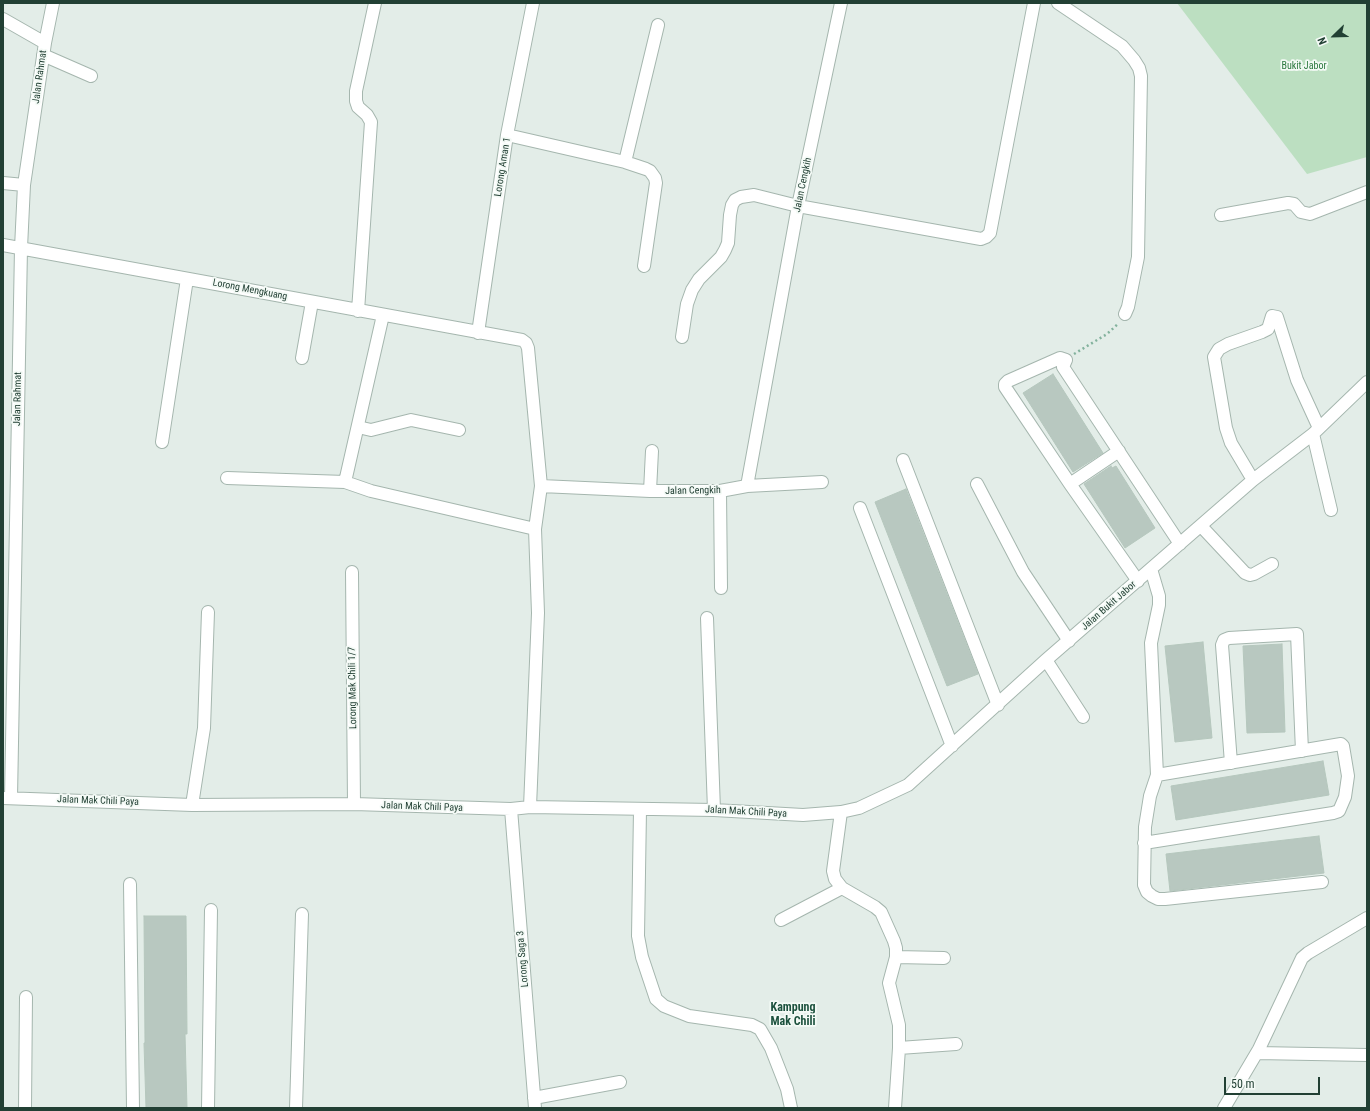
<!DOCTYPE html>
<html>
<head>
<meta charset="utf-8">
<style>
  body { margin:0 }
  #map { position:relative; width:1370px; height:1111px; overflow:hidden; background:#e3ede8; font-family:"Roboto Condensed",sans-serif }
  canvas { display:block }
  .frame { position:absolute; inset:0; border:4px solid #224034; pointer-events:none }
  .north { position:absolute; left:1314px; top:16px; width:40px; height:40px; -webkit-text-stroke:3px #f4faf6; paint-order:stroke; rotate:247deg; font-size:11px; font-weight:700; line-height:16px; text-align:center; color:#224034 }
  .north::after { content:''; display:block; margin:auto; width:14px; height:18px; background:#224034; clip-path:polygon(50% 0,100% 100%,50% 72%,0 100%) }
  .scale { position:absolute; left:1224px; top:1077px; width:96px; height:18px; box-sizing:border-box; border:2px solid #224034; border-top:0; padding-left:5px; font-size:12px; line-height:14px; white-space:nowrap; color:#224034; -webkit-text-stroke:3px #f4faf6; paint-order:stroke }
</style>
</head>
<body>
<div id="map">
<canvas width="1370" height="1111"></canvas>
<div class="frame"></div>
<div class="north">N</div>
<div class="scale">50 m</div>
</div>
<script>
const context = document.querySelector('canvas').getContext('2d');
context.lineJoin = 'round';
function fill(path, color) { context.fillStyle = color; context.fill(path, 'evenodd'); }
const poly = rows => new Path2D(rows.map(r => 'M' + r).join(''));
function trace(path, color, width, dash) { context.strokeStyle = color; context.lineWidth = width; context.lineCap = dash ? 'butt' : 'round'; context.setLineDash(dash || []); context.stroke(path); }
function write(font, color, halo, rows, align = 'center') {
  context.font = font + ' "Roboto Condensed",sans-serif'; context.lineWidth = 3.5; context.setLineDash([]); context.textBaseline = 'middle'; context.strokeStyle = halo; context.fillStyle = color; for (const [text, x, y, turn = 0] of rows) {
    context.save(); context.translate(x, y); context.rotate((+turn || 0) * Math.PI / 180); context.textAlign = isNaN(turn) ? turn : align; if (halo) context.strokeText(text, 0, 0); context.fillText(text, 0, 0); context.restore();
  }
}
const green = poly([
  [1177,3,1367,3,1367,157,1307,174]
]);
const building = poly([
  [1053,374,1103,453,1073,472,1023,393,1053,374],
  [1111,466,1112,468,1116,466,1155,528,1125,548,1084,484,1111,466],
  [906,489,978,674,947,686,875,502,906,489],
  [1203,642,1212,738,1175,742,1165,646,1203,642],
  [1282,644,1285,732,1247,733,1243,646,1282,644],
  [1323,761,1329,795,1176,820,1171,786,1323,761],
  [1319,836,1324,873,1170,891,1166,854,1319,836],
  [144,916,186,916,187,1034,185,1034,187,1108,146,1108,144,1043,145,1043,144,916]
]);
const path = poly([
  [1074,354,1107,334,1119,323]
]);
const minor = poly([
  [1058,3,1122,46,1134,60,1139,68,1141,76,1138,257,1128,307,1125,314],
  [3,19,45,43],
  [43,55,91,76],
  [507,135,625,162,646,169,650,171,655,178,656,183,644,266],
  [625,162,658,25],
  [3,183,24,185],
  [1221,215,1288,203,1294,204,1301,212,1310,214,1367,192],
  [3,245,522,340,526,343,528,348,541,486],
  [358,311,371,122,367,115,358,107,356,101,356,91,375,3],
  [383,315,345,482,371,491,535,529],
  [478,333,507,135,533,3],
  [682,337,687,304,692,290,699,279,721,257,725,250,728,243,730,215,732,205,735,200,741,197,754,195,798,206,981,239,986,237,990,233,1034,3],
  [302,358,312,302],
  [358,427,371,430,411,420,459,430],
  [1313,434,1331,510],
  [162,442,187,279],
  [903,460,998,705],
  [227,478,345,482],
  [1253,480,1231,443,1226,428,1214,357,1219,349,1228,344,1262,332,1268,329,1272,316,1277,317,1297,380,1319,428],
  [977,484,1023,572,1069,641],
  [1070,484,1119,451],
  [747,486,822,482],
  [650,491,652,451],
  [720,491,721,588],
  [860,508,952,746],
  [1201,526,1245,573,1250,575,1254,574,1272,564],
  [1151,569,1159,596,1159,605,1151,643,1157,775,1150,796,1145,827,1144,885,1147,892,1152,896,1158,899,1165,899,1322,882],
  [352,572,354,804],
  [1138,581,1070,484,1005,387,1005,384,1008,381,1060,358,1066,360,1063,367,1180,544],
  [707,618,714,810],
  [1046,660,1083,717],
  [1231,763,1222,645,1224,640,1229,638,1297,634,1302,751],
  [3,798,192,805,354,804,511,809,530,807,714,810,803,815,841,812,859,808,908,785,1046,660,1253,480,1313,434,1367,382],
  [11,798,21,248,24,185,45,43,53,3],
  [192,805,204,728,208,612],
  [530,807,538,613,535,529,541,486,650,491,720,491,747,486,798,206,841,3],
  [511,809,535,1108],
  [640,810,638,936,642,957,656,999,664,1006,689,1016,752,1025,760,1029,771,1048,787,1089,791,1108],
  [841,812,833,871,835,879,842,888,875,907,881,912,894,941,896,948,896,957,889,983,899,1025,899,1048,895,1108],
  [1144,843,1333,813,1339,811,1345,797,1348,776,1343,746,1341,744,1157,775],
  [130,884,133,1108],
  [781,920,842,888],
  [896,957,944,958],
  [899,1048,956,1044],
  [1257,1053,1367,1055],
  [534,1098,620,1082],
  [25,1108,26,997],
  [208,1108,211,910],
  [296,1108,302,914],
  [1224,1108,1259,1049,1302,958,1308,953,1367,918]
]);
const parkNames = [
  ["Bukit Jabor",1304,66]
];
const streetNames = [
  ["Jalan Rahmat",40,77,-82],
  ["Lorong Aman 1",503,167,-81],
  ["Jalan Cengkih",803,185,-78],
  ["Lorong Mengkuang",250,290,11],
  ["Jalan Rahmat",18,399,-89],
  ["Jalan Cengkih",693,491,-1],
  ["Jalan Bukit Jabor",1109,606,-41],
  ["Lorong Mak Chili 1/7",353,688,-91],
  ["Jalan Mak Chili Paya",98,801,2],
  ["Jalan Mak Chili Paya",422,807,2],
  ["Jalan Mak Chili Paya",746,812,3],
  ["Lorong Saga 3",523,959,-95]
];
const quarterNames = [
  ["Kampung",793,1008],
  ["Mak Chili",793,1022]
];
fill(green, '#bcdfc1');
fill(building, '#b8c8c0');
trace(building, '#b5c7bd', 1);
trace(minor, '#a5b6ae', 14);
trace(path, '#83b29d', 2.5, [2, 3]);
trace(minor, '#fff', 12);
write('10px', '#2b783e', '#f4faf6', parkNames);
write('10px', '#224034', '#f4faf6', streetNames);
write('bold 12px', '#1d523e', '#f4faf6', quarterNames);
</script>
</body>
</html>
